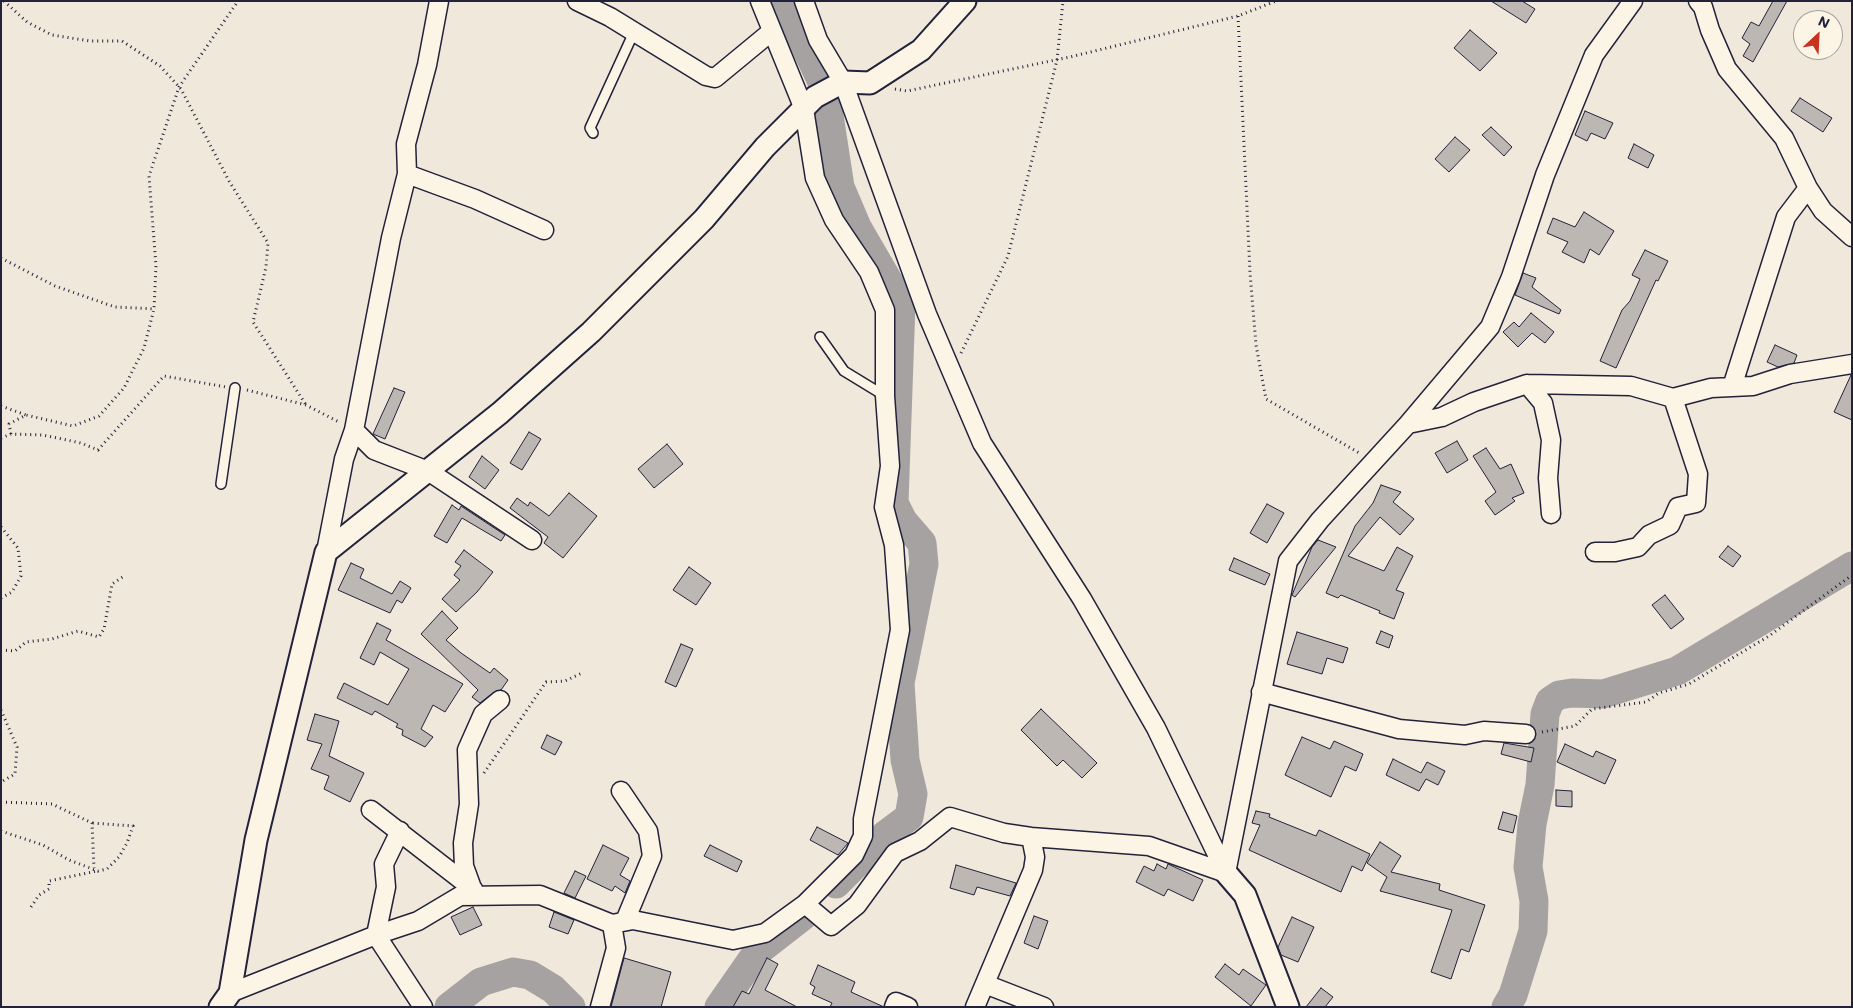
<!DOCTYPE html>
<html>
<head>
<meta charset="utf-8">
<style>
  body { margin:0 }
  #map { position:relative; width:1853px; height:1008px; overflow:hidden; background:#efe8db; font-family:Mali,sans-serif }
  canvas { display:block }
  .frame { position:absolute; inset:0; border:2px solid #22223b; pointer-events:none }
  .north { position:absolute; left:1793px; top:10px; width:50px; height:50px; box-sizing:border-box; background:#fcf5e5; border:1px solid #a5a1a1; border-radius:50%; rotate:25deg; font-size:14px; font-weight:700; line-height:20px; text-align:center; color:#22223b }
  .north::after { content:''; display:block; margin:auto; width:18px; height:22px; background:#c8321e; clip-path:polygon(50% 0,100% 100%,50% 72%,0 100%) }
</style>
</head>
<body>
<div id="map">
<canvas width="1853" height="1008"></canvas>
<div class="frame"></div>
<div class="north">N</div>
</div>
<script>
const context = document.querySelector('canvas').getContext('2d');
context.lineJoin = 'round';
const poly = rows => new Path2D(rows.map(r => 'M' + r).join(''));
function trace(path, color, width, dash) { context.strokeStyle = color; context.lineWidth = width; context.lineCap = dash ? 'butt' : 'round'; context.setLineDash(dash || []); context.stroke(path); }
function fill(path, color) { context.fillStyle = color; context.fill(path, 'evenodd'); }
const river = poly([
  [784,1,823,84],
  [826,96,840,187,857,227,901,303,894,503,903,521,922,543,924,564,900,683,905,760,913,794,909,817,885,835,836,884],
  [449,1007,481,982,513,972,530,975,553,989,571,1007],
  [719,1007,758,951,803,916],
  [1506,1007,1513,995,1533,931,1534,901,1528,867,1532,824,1540,785,1545,714,1550,701,1559,695,1572,693,1603,694,1677,671,1852,566]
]);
const building = poly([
  [1491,1,1522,1,1535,9,1526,23,1491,1],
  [1773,1,1787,1,1753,62,1743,56,1750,44,1742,38,1751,22,1759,26,1773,1],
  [1470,30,1497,53,1480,71,1454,48,1470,30],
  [1800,98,1832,118,1823,132,1791,111,1800,98],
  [1585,111,1613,123,1605,139,1591,133,1587,141,1575,135,1585,111],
  [1491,127,1512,147,1504,156,1482,135,1491,127],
  [1455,137,1470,150,1449,172,1435,159,1455,137],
  [1634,144,1654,155,1648,168,1628,158,1634,144],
  [1584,212,1614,231,1599,255,1590,249,1584,263,1562,252,1568,242,1547,233,1553,218,1575,227,1584,212],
  [1645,250,1668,261,1658,281,1656,280,1616,368,1600,361,1622,310,1630,301,1640,279,1632,275,1645,250],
  [1523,273,1536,278,1532,287,1561,310,1559,314,1515,295,1523,273],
  [1531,313,1554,332,1545,343,1532,333,1518,347,1503,332,1514,322,1519,327,1531,313],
  [1775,345,1797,355,1794,363,1778,367,1767,362,1775,345],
  [1851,375,1852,375,1852,420,1834,412,1851,375],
  [394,388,405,392,385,439,373,434,394,388],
  [529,432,541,439,522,470,510,463,529,432],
  [1457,441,1468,460,1447,473,1435,453,1457,441],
  [667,444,683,464,654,488,638,469,667,444],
  [1486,448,1500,469,1511,464,1524,493,1512,498,1515,501,1495,515,1485,501,1496,492,1473,456,1486,448],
  [482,456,499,470,485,489,469,477,482,456],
  [1381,485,1401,492,1393,502,1414,519,1400,535,1380,517,1348,556,1384,571,1397,547,1413,556,1396,590,1404,593,1394,619,1379,613,1380,611,1341,595,1338,598,1326,593,1355,526,1373,503,1381,485],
  [569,493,597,516,563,558,544,543,548,537,510,508,517,498,528,506,530,502,549,516,569,493],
  [1267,504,1284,513,1267,543,1250,533,1267,504],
  [452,505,459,510,461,506,505,535,501,541,462,518,447,543,434,536,452,505],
  [1318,540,1336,547,1295,597,1292,595,1312,547,1318,540],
  [1728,546,1741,556,1733,567,1719,557,1728,546],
  [464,550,493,572,477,592,456,612,442,599,460,580,454,575,461,566,455,562,464,550],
  [1234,558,1270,574,1265,585,1229,570,1234,558],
  [351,563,364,569,360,578,392,594,400,581,411,588,402,603,397,600,390,613,338,590,351,563],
  [689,567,711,583,696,605,673,590,689,567],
  [1665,595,1684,619,1671,629,1652,605,1665,595],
  [442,611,458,628,446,640,461,653,490,673,494,668,508,680,501,690,494,692,480,703,472,697,478,690,421,634,442,611],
  [377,623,391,630,386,640,463,684,445,712,433,705,421,729,433,737,425,747,402,735,403,730,396,727,398,724,375,711,372,715,337,698,344,683,388,705,409,669,380,652,374,665,360,658,377,623],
  [1381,631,1393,636,1389,648,1376,643,1381,631],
  [1297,632,1348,648,1343,663,1327,658,1322,674,1287,664,1297,632],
  [681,644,693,649,676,687,665,682,681,644],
  [1041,709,1097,763,1082,778,1063,760,1057,766,1021,730,1041,709],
  [315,714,339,721,329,756,364,773,350,802,324,789,329,776,311,769,322,744,307,740,315,714],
  [547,735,562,742,555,755,541,748,547,735],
  [1302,737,1330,749,1334,741,1363,754,1356,771,1345,766,1331,797,1285,775,1302,737],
  [1504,743,1534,748,1531,762,1501,754,1504,743],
  [1565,744,1593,757,1596,751,1616,760,1605,784,1557,762,1565,744],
  [1393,759,1421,773,1427,762,1445,771,1438,785,1426,779,1419,791,1386,775,1393,759],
  [1556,790,1572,791,1572,807,1556,806,1556,790],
  [1256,811,1270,814,1269,817,1316,836,1319,830,1370,854,1362,871,1352,866,1341,892,1249,850,1260,825,1252,823,1256,811],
  [1503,812,1517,816,1513,833,1498,829,1503,812],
  [817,827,848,843,838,855,810,840,817,827],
  [1380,842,1401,856,1391,872,1440,884,1439,890,1485,905,1469,952,1461,949,1451,979,1431,972,1452,910,1380,891,1387,877,1367,863,1380,842],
  [603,845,629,858,620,875,630,881,625,893,615,886,612,891,587,879,603,845],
  [710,845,742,861,737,872,704,856,710,845],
  [1157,864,1166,869,1168,864,1203,880,1193,901,1168,889,1164,896,1136,882,1144,866,1154,871,1157,864],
  [956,865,1016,883,1010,896,977,887,974,895,950,888,956,865],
  [575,871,586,876,575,898,564,893,575,871],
  [473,907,482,925,460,935,451,917,473,907],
  [554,912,574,920,568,934,549,927,554,912],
  [1034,916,1048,921,1038,949,1024,943,1034,916],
  [1292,917,1314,927,1298,962,1281,955,1278,947,1292,917],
  [624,958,671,972,661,1007,611,1007,624,958],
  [767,958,778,964,765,990,797,1007,733,1007,742,991,749,994,767,958],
  [1225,964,1239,975,1243,969,1266,985,1251,1006,1215,977,1225,964],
  [818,965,855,982,851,992,884,1007,830,1007,832,1003,812,994,815,987,810,984,818,965],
  [1321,988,1333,997,1325,1007,1306,1007,1321,988]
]);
const path = poly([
  [4,1,27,22,52,35,90,41,122,41,160,66,181,89,229,181,268,243,266,267,253,322,306,405],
  [1238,16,1250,273,1256,345,1266,399,1361,454],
  [895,89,907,91,1070,57,1238,16,1276,1],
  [1,258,55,286,115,307,154,309],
  [961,353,1008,256,1057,60,1063,1],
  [247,390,306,405,339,422],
  [1,406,26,415],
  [11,434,9,424,26,415,73,426,99,416,124,388,144,348,154,309,156,266,149,176,179,87,238,1],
  [1,438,11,434,43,435,81,443,98,450,164,376,226,387],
  [1,527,18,548,21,576,12,592,1,598],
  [1,650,15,651,26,642,52,639,78,631,99,637,104,629,112,584,124,576],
  [1,710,17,747,15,774,1,782],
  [1542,732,1575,726,1592,709,1646,702,1659,693,1689,684,1769,636,1852,575],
  [484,773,546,682,565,681,582,673],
  [1,802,52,804,92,823,94,868],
  [1,831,43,845,69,860,98,871,107,869,119,857,127,843,133,826,92,823],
  [31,907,39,895,49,889,49,881,97,871]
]);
const service = poly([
  [593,133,590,128,634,32],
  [820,337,844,371,885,396],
  [221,484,235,388]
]);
const minor = poly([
  [577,1,610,17,706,76,715,78,772,31],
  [804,1,818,40,843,82,927,314,982,443,1082,599,1156,728,1226,873],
  [1698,1,1703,7,1710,30,1727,69,1784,138,1808,188,1823,211,1852,237],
  [407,174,475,199,544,230],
  [1527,384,1543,403,1551,440,1548,478,1551,514],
  [1732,387,1786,217,1808,188],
  [1408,424,1442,417,1474,402,1527,384,1631,386,1673,398,1711,388,1753,386,1790,374,1852,364],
  [354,430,374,450,428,471,532,540],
  [326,552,344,459,354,430,391,238,407,174,406,144,427,65,439,1],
  [1595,552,1615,552,1638,547,1649,535,1670,525,1678,507,1696,503,1698,474,1673,398],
  [1261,692,1399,729,1465,735,1484,731,1526,734],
  [621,791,648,831,652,856,625,921],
  [371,810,473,889],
  [400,831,384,864,386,887,376,935,423,1007],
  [1226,873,1288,561,1320,520,1408,424,1490,327,1511,277,1545,175,1594,55,1633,1],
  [472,888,464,866,463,843,469,804,467,750,483,714,500,700],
  [805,904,831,926,857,905,895,853,920,841,950,817,1004,833,1031,837,1149,846,1226,873],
  [985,984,1044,1007],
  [230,993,376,935,418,921,460,896,540,895,612,924,633,920,733,940,765,933,805,904,854,855,863,836,863,819,900,630,894,545,884,507,890,466,885,396,885,310,869,272,834,220,815,178,804,109,760,1],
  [600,1007,616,948,612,924],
  [894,1007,896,1002,908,1007],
  [975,1007,1033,870,1035,857,1031,837]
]);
const tertiary = poly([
  [1226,873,1245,895,1288,1007],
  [220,1007,230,993,256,840,326,552,500,413,591,332,704,219,765,147,815,97,843,82,870,83,921,50,965,1]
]);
trace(river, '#a6a2a2', 29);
fill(building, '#bcb7b3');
trace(building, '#22223b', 1);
trace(service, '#22223b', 12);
trace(minor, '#22223b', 21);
trace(tertiary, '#22223b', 25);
trace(path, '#22223b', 3, [1, 4]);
trace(service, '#fcf5e5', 9);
trace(minor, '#fcf5e5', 18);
trace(tertiary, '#fcf5e5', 21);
</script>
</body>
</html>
